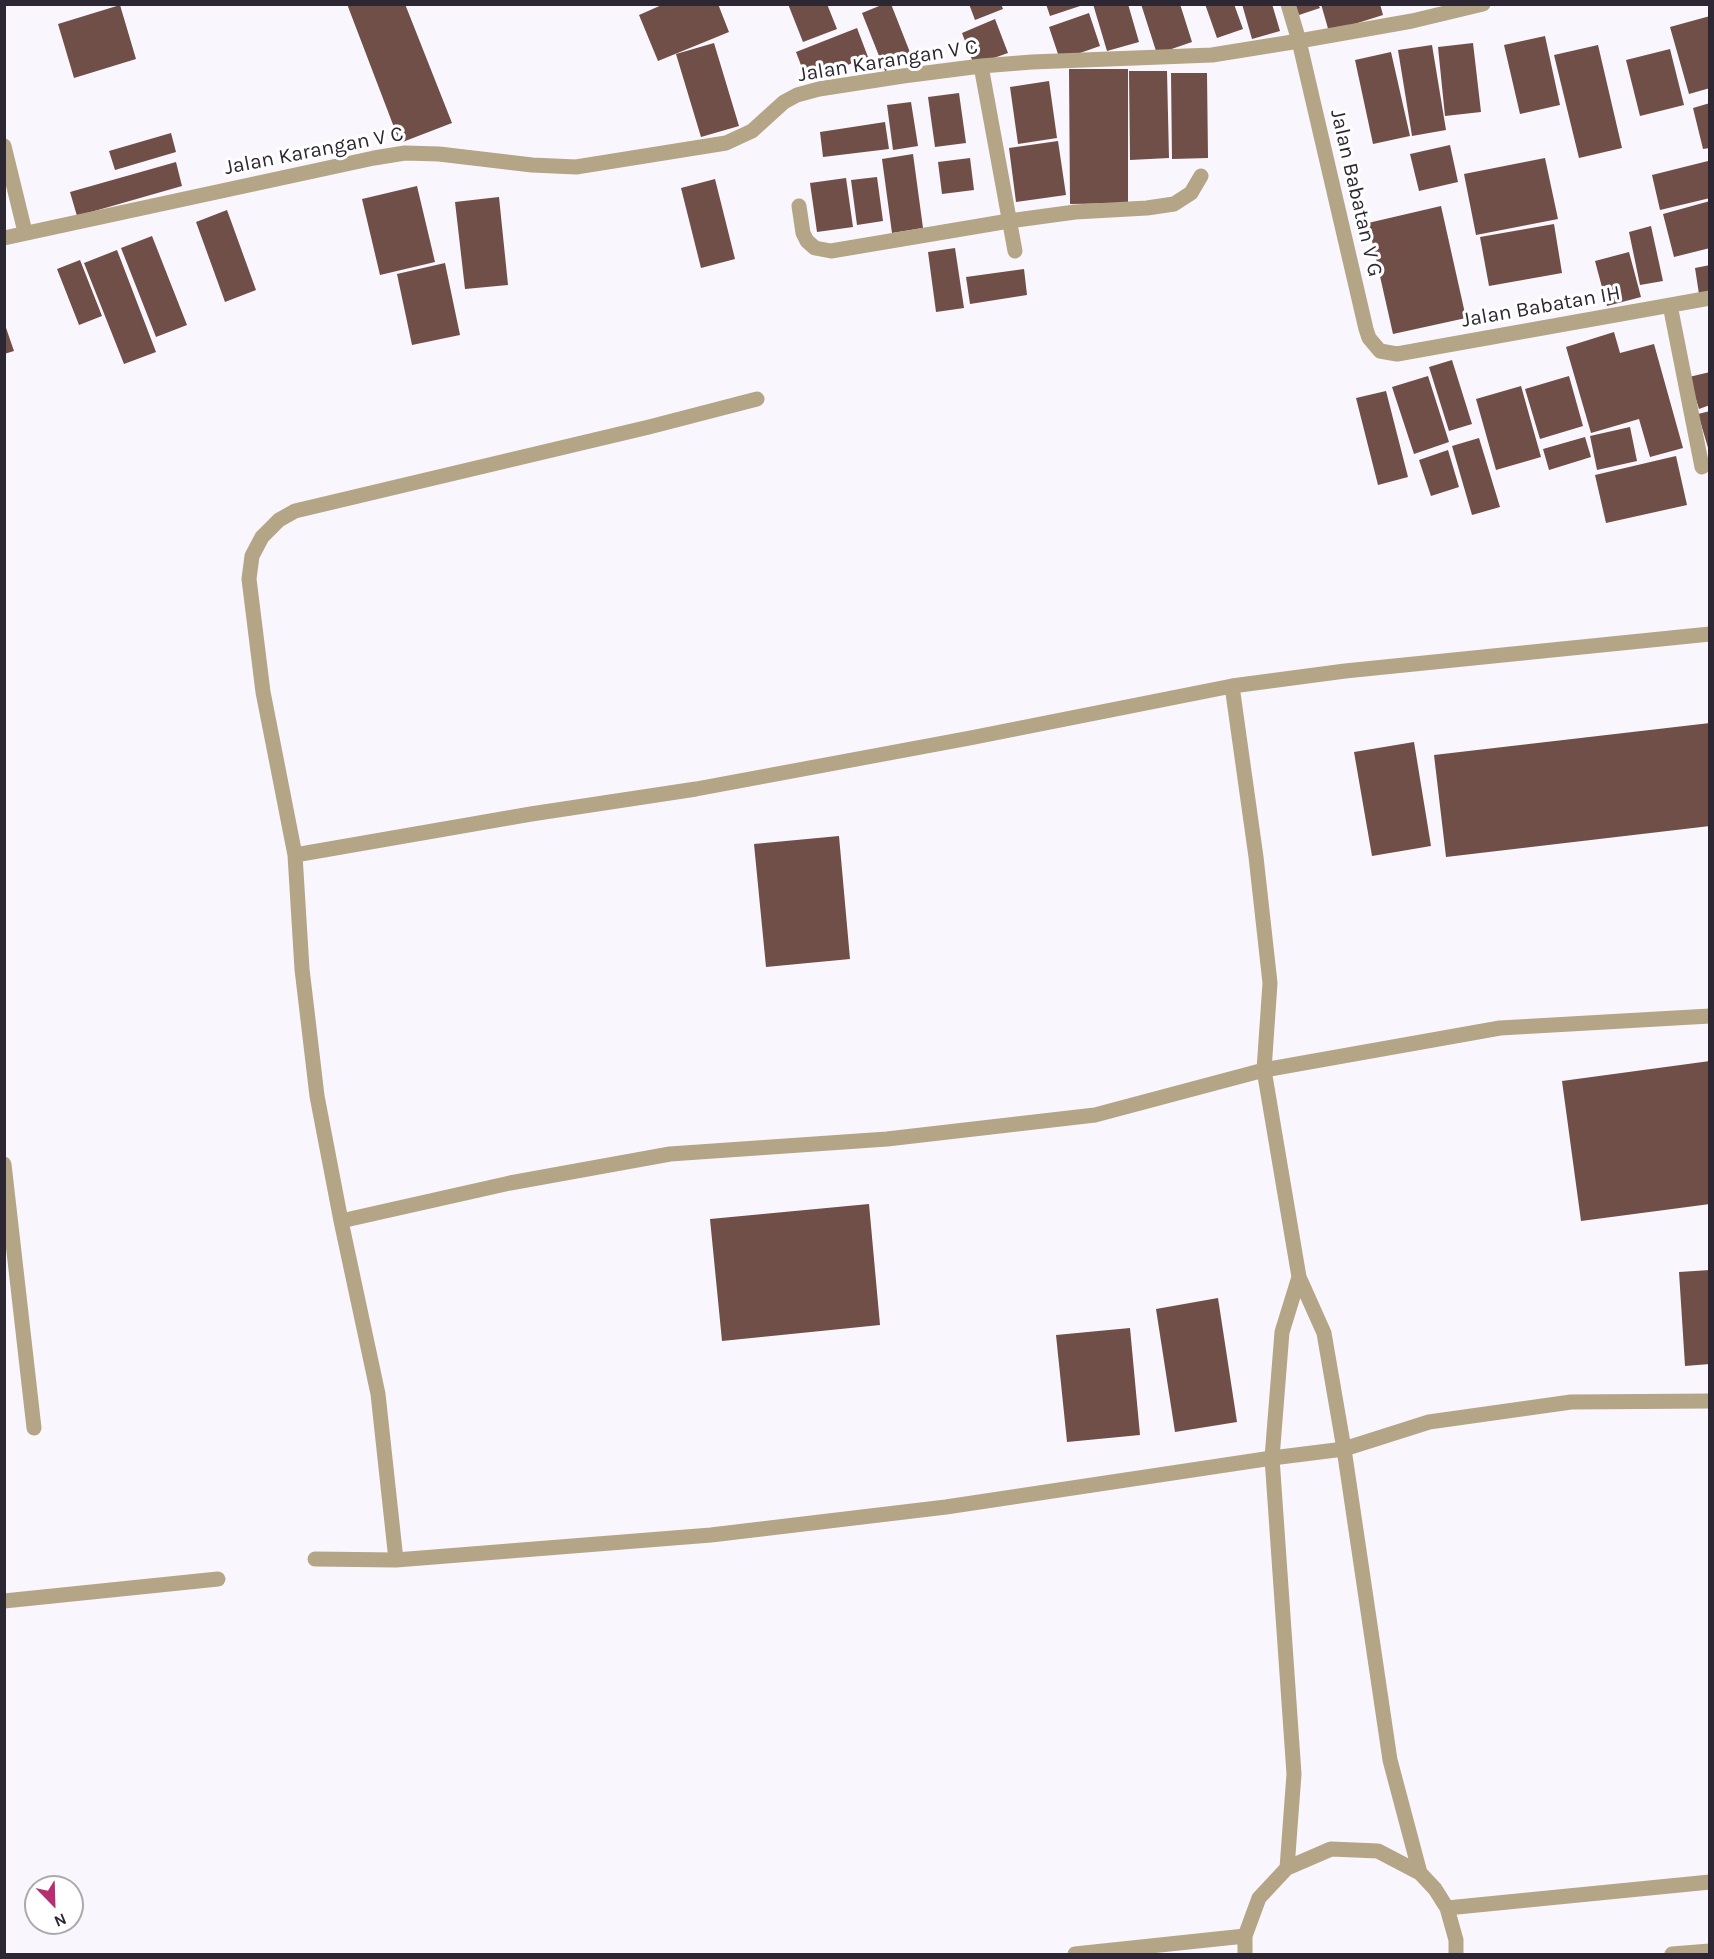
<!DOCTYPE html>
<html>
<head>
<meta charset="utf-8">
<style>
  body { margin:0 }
  #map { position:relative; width:1714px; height:1959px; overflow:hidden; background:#faf6fd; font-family:Karla,sans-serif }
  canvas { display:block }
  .frame { position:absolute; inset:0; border:6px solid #2d2733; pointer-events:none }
  .north { position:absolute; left:24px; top:1875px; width:60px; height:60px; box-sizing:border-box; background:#fff; border:2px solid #aba9ad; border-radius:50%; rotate:157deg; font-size:16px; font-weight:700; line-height:24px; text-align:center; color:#2d2733 }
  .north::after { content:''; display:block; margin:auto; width:21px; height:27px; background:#b62f72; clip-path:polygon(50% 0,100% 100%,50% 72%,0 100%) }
</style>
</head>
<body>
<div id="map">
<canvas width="1714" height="1959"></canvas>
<div class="frame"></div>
<div class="north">N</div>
</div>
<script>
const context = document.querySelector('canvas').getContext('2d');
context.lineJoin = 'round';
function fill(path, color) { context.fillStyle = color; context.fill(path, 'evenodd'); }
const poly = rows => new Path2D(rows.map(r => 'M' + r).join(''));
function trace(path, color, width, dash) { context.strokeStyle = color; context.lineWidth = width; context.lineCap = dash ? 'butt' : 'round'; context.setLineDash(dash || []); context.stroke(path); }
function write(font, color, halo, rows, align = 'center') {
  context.font = font + ' Karla,sans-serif'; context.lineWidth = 6; context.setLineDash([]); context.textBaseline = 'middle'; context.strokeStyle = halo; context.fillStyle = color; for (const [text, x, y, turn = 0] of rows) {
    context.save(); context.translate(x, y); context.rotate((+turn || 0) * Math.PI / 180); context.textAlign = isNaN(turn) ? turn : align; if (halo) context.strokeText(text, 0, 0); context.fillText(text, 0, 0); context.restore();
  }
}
const building = poly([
  [347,4,405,4,452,123,400,143],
  [664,4,718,4,729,32,658,61,639,15],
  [788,4,827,4,837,29,803,42],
  [884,4,891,4,913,60,885,71,862,13],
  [969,4,1001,4,1003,9,975,20],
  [1046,4,1083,4,1083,5,1050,16],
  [1093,4,1128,4,1139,42,1107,51],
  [1141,4,1180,4,1192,42,1157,54],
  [1205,4,1234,4,1243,29,1217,38],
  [1242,4,1272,4,1280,31,1252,39],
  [1295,4,1318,4,1320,8,1299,15],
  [1321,4,1380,4,1383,15,1329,32],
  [120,5,136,59,74,78,58,24],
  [1089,13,1100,46,1060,60,1049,27],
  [1710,16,1710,88,1689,94,1670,27],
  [995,19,1008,53,974,65,962,33],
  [857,28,868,57,807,81,796,52],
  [1545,36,1560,105,1520,114,1504,45],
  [714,43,739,126,701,137,676,54],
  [1473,43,1481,112,1445,116,1438,47],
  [1432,45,1446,130,1412,136,1398,50],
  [1598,45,1622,148,1579,158,1554,55],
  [1670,49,1684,105,1640,116,1626,60],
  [1391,52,1410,136,1373,144,1355,60],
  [1069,69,1128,69,1128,203,1070,204],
  [1129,71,1167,71,1169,158,1130,160],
  [1171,73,1207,73,1208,158,1172,159],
  [1049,81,1057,138,1018,144,1010,87],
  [959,93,966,143,935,147,928,97],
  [911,102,918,146,893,150,887,105],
  [1710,103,1710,148,1703,149,1693,108],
  [885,122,889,149,823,157,820,132],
  [171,133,176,152,115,170,109,151],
  [1058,141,1066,195,1016,202,1009,148],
  [1450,145,1458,182,1419,191,1410,154],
  [913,154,923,228,892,233,882,159],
  [970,158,974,190,942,194,938,162],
  [1545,158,1558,219,1476,235,1464,174],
  [1708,161,1710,198,1660,210,1652,175],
  [176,162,182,186,77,216,70,192],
  [877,177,883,221,857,225,851,180],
  [846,178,853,227,817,232,810,183],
  [715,179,735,259,701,268,681,188],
  [417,186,435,262,380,275,362,199],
  [499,197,508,285,465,289,455,202],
  [1710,201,1710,248,1674,257,1663,214],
  [1441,206,1466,318,1393,334,1368,223],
  [227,210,256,290,225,302,196,222],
  [1554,224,1562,273,1489,286,1480,237],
  [1651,226,1663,281,1640,285,1629,232],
  [152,236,187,325,156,337,121,248],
  [955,248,964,308,936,312,928,252],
  [117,250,156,352,124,364,84,263],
  [1629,252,1641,297,1607,306,1595,261],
  [80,260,102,316,79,325,57,269],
  [445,263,460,335,412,345,397,274],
  [1710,265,1710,292,1699,294,1695,268],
  [1024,269,1027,295,970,304,966,277],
  [4,322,14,351,4,354],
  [1614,332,1620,353,1654,344,1683,448,1650,457,1639,419,1591,433,1566,347],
  [1452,360,1472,424,1449,431,1429,367],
  [1710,372,1710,405,1699,409,1689,377],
  [1428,376,1449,442,1414,454,1392,387],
  [1569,376,1583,426,1540,439,1525,389],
  [1521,386,1541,457,1496,470,1476,399],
  [1386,391,1408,477,1378,485,1356,398],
  [1710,411,1710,451,1709,451,1698,414],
  [1630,427,1637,461,1597,470,1590,436],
  [1585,437,1591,457,1549,470,1543,449],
  [1479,438,1500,507,1472,515,1452,446],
  [1448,450,1459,487,1431,496,1419,460],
  [1676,456,1687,505,1606,523,1595,475],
  [1710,723,1710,826,1446,857,1434,755],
  [1414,742,1431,846,1372,856,1354,752],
  [839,836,850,959,766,967,754,844],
  [1710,1061,1710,1204,1581,1221,1562,1081],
  [869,1204,880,1325,722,1341,710,1219],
  [1710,1270,1710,1364,1685,1366,1679,1272],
  [1218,1298,1237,1422,1175,1432,1156,1309],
  [1130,1328,1140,1435,1067,1442,1056,1335]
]);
const minor = poly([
  [1288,4,1299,41,1366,329,1369,338,1380,351,1397,354,1710,298],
  [981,66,1015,251],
  [4,146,25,232],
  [799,206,803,233,807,241,815,248,831,251,1009,221,1075,212,1147,208,1174,204,1191,193,1201,176],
  [4,238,374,158,405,153,439,154,532,165,576,167,726,143,752,131,784,102,797,95,819,89,903,76,981,66,1032,62,1212,55,1299,41,1412,21,1483,4],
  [1670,305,1702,467],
  [1232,686,1256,857,1270,983,1264,1070,1299,1277],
  [295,855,531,814,696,789,970,738,1232,686,1345,671,1710,634],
  [4,1164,34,1428],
  [341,1221,510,1183,670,1154,887,1139,1095,1115,1264,1070,1500,1028,1710,1016],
  [315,1559,396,1560,711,1535,946,1507,1272,1458,1344,1449,1429,1422,1571,1402,1710,1401],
  [396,1560,378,1394,341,1221,317,1096,302,969,295,855,263,692,249,579,252,556,262,537,279,520,295,511,649,427,757,399],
  [4,1601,218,1579],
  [1287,1868,1294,1774,1272,1458,1282,1332,1299,1277,1324,1333,1344,1449,1390,1760,1420,1873],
  [1447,1908,1710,1882],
  [1075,1954,1245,1936],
  [1245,1954,1245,1936,1259,1898,1287,1868,1331,1849,1378,1851,1420,1873,1435,1889,1447,1908,1456,1940,1456,1954],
  [1672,1954,1710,1951]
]);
const streetNames = [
  ["Jalan Karangan V C",888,61,-9],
  ["Jalan Karangan V C",314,151,-11],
  ["Jalan Babatan V G",1356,193,77],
  ["Jalan Babatan IH",1541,307,-10]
];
fill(building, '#6f4f48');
trace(minor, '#b3a585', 15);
write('21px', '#2d2733', '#fff', streetNames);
</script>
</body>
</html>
